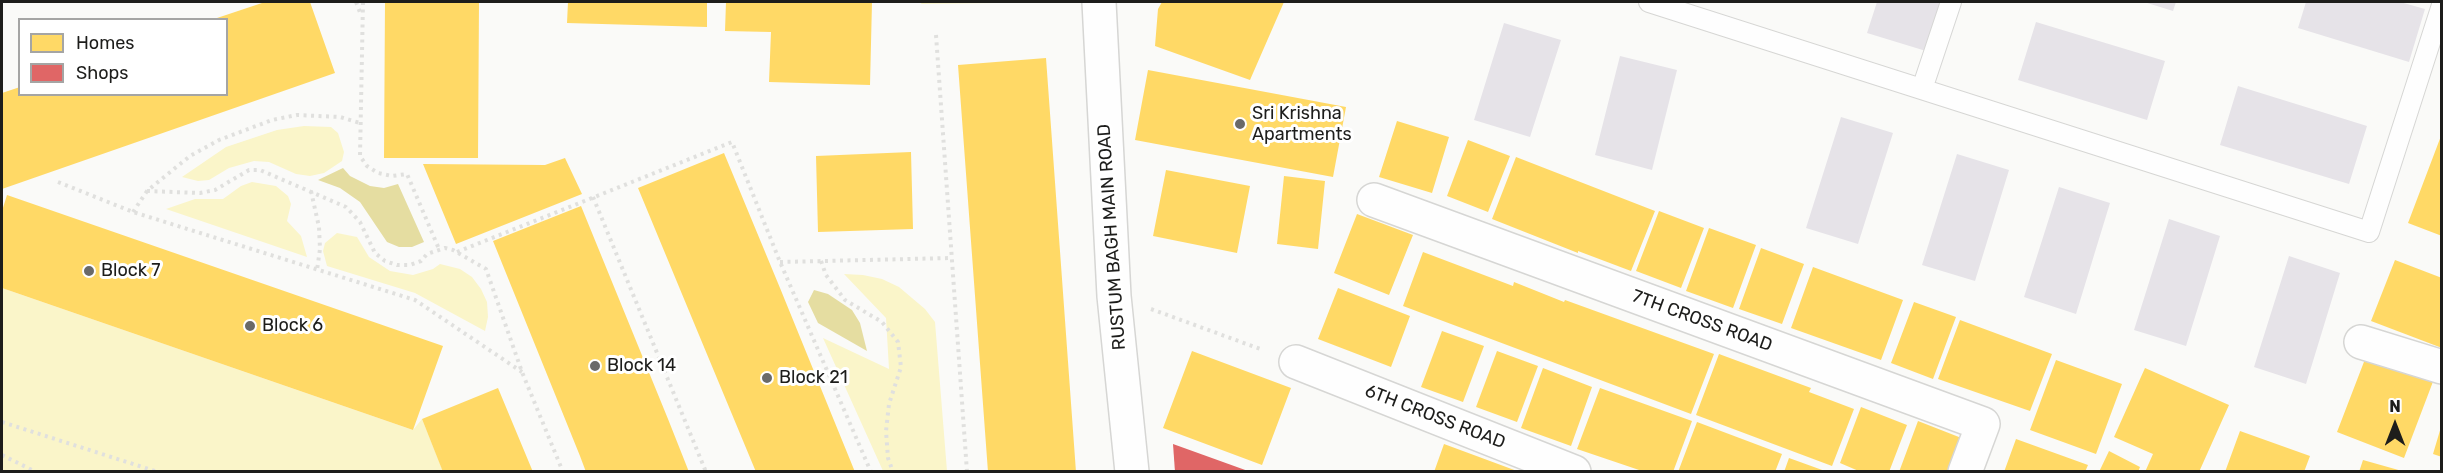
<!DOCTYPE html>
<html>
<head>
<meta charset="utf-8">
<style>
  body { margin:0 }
  #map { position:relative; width:2443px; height:473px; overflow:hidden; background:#fafaf8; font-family:Rubik,sans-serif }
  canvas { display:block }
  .frame { position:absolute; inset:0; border:3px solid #1d1d1b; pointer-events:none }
  .legend { position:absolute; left:18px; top:18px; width:210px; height:78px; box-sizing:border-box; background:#fff; border:2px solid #a5a5a4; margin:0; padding:8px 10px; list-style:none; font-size:18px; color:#1d1d1b }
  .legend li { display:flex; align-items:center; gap:12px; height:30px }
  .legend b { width:30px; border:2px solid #a5a5a4 }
  .north { position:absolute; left:2365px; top:395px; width:60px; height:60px; -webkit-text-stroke:4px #fff; paint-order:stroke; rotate:0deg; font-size:16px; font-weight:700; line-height:24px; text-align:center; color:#1d1d1b }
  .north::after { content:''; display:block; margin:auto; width:21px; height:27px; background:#1d1d1b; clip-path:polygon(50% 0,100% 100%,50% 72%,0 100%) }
</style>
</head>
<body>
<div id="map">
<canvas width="2443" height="473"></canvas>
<div class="frame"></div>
<ul class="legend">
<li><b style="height:16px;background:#ffd966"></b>Homes</li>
<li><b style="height:16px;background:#e06666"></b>Shops</li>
</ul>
<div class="north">N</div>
</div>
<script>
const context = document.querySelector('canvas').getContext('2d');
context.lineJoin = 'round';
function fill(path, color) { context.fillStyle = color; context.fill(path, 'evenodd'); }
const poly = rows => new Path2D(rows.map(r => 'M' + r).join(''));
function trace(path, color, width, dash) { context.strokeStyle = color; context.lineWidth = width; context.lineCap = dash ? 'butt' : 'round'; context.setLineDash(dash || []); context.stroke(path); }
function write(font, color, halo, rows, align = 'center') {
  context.font = font + ' Rubik,sans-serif'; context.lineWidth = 6; context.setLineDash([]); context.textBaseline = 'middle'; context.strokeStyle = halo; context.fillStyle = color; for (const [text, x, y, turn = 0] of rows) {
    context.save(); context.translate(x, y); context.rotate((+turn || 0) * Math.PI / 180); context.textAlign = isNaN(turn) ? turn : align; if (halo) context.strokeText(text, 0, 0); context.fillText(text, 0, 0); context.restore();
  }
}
const green = poly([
  [922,2,1073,2,921,4],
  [304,126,331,127,338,133,344,152,342,161,324,173,310,176,296,174,269,162,254,161,229,168,209,180,198,181,182,177,226,147,277,130],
  [252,182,276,186,288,196,291,204,287,221,301,236,307,257,166,209,195,199,223,199,241,186],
  [337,233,357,237,369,257,390,271,413,275,433,269,440,264,460,269,472,277,481,289,487,302,488,317,485,331,415,293,327,266,323,251,325,243],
  [844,274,863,275,882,279,899,287,925,309,935,322,947,471,883,471,823,338,889,369,886,318],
  [2,288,413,430,422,419,443,471,2,472]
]);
const water = poly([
  [343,168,350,176,370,186,384,188,398,184,424,242,412,247,399,247,387,242,360,202,340,188,318,180],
  [814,290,828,294,852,310,860,323,867,351,818,323,808,302]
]);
const homes = poly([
  [265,2,310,2,335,73,2,189,2,93,20,87,20,94,226,94,226,20,214,19],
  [385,2,479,2,478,158,384,158],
  [568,2,707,2,707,27,567,23],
  [726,2,872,2,870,85,769,82,771,32,725,31],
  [1162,2,1284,2,1250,80,1155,46,1158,9],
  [1046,58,1076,472,988,472,958,65],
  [1148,70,1346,107,1333,177,1135,140],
  [1397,121,1449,137,1432,193,1379,177],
  [2441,136,2442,136,2442,236,2408,223],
  [1468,140,1510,156,1488,212,1447,196],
  [911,152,913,229,818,232,816,156],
  [724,153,780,288,855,472,756,472,694,323,638,188],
  [1516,157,1655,211,1631,271,1578,251,1578,253,1492,219],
  [565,158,582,194,456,244,423,164,545,165],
  [1166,170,1250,186,1237,253,1153,236],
  [1284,176,1325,181,1318,249,1277,244],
  [7,195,443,346,413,430,2,288,2,211],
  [581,206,668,419,689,472,586,472,580,456,493,241],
  [1659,211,1704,228,1681,288,1636,271],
  [1357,214,1413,235,1389,295,1334,273],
  [1709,228,1756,245,1733,308,1686,291],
  [1761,248,1804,264,1782,324,1739,309],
  [1423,252,1513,286,1514,282,1564,302,1565,300,1714,354,1691,414,1403,306],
  [2395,260,2442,278,2442,348,2371,321],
  [1813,267,1903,300,1881,360,1791,328],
  [1338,288,1410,316,1391,367,1318,339],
  [1914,302,1956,317,1933,379,1891,363],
  [1960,320,2052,354,2030,411,1938,379],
  [1442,331,1484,346,1463,402,1421,387],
  [1192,351,1291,388,1262,465,1163,428],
  [1497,351,1538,366,1517,422,1476,407],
  [1719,354,1811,388,1809,392,1854,409,1832,466,1696,415],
  [2367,354,2434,379,2404,458,2337,432],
  [2056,360,2122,384,2096,454,2030,430],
  [1543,368,1592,387,1571,446,1521,428],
  [2145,368,2229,405,2199,472,2145,472,2153,454,2114,437],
  [498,388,533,472,443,472,422,419],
  [1600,388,1692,421,1673,472,1645,472,1577,449],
  [1861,407,1907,425,1889,472,1861,472,1840,463],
  [1918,421,1964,439,1951,472,1899,472],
  [1697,422,1782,454,1775,472,1678,472],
  [2441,427,2442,427,2442,457,2433,454],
  [2240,431,2310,456,2304,472,2225,472],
  [2016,439,2088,465,2085,472,2004,472],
  [1444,444,1517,471,1517,472,1434,472],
  [2109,451,2140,467,2138,472,2099,472],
  [1789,458,1825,471,1825,472,1784,472],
  [2363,460,2402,471,2402,472,2359,472]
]);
const shops = poly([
  [1173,444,1248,471,1248,472,1175,472]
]);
const building = poly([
  [1877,2,1941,2,1926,51,1867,33],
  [2144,2,2176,2,2173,11],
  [2306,2,2400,2,2425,9,2409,62,2298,28],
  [2036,22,2165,61,2147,120,2018,80],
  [1504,23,1561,40,1530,137,1474,120],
  [1620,56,1677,70,1652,170,1595,155],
  [2238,86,2367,126,2349,184,2220,145],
  [1841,117,1893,133,1858,244,1806,228],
  [1957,154,2009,170,1975,281,1922,265],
  [2059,187,2110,203,2076,314,2024,297],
  [2169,219,2220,236,2186,346,2134,330],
  [2289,256,2340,273,2306,384,2254,367]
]);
const path = poly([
  [356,2,361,15],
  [363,2,360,156,367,166,378,173,392,176,407,174,439,249],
  [936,35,967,472],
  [58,182,133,212,415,300,522,372],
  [147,191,200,193,215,190,249,170,260,170,346,207,360,222,375,253,385,261,397,265,410,265,421,261,427,254,445,248,453,250,486,269,522,372,563,472],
  [311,191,319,227,320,249,317,270],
  [593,197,706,472],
  [133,212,147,191,169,173,190,156,219,140,272,120,297,115,340,117,360,123],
  [457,252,732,142,780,262,871,472],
  [821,261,826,275,845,300,882,322,898,342,901,367,889,404,886,431,888,458,893,472],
  [780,262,952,258],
  [1151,309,1263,350],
  [2,422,158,472],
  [2,455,36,472]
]);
const service = poly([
  [1649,2,2369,232,2442,5],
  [1922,89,1951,2]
]);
const minor = poly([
  [1099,2,1114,296,1132,472],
  [1374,200,1983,424,1965,472],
  [2361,342,2442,367],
  [1296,362,1574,472]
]);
const markers = [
  [1240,124,6,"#6a6a68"],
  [89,271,6,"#6a6a68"],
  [250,326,6,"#6a6a68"],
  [595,366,6,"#6a6a68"],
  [767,378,6,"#6a6a68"]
];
const poiNames = [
  ["Sri Krishna",1252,114],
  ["Apartments",1252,135],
  ["Block 7",101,271],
  ["Block 6",262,326],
  ["Block 14",607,366],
  ["Block 21",779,378]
];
const streetNames = [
  ["RUSTUM BAGH MAIN ROAD",1112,237,-94],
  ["7TH CROSS ROAD",1702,321,20],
  ["6TH CROSS ROAD",1435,417,21]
];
fill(green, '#faf5c9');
fill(water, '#e5dda1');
fill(homes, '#ffd966');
fill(shops, '#e06666');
fill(building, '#e6e3e8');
trace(service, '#d6d6d4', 22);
trace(minor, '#d6d6d4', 36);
trace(path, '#e0e0de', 4, [3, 4.5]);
trace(service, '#fefefe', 20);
trace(minor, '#fefefe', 33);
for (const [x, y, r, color] of markers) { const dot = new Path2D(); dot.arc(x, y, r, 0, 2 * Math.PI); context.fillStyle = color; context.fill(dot); trace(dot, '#fff', 2); }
write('18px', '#1d1d1b', '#fff', poiNames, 'left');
write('18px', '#1d1d1b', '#fff', streetNames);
</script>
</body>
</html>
